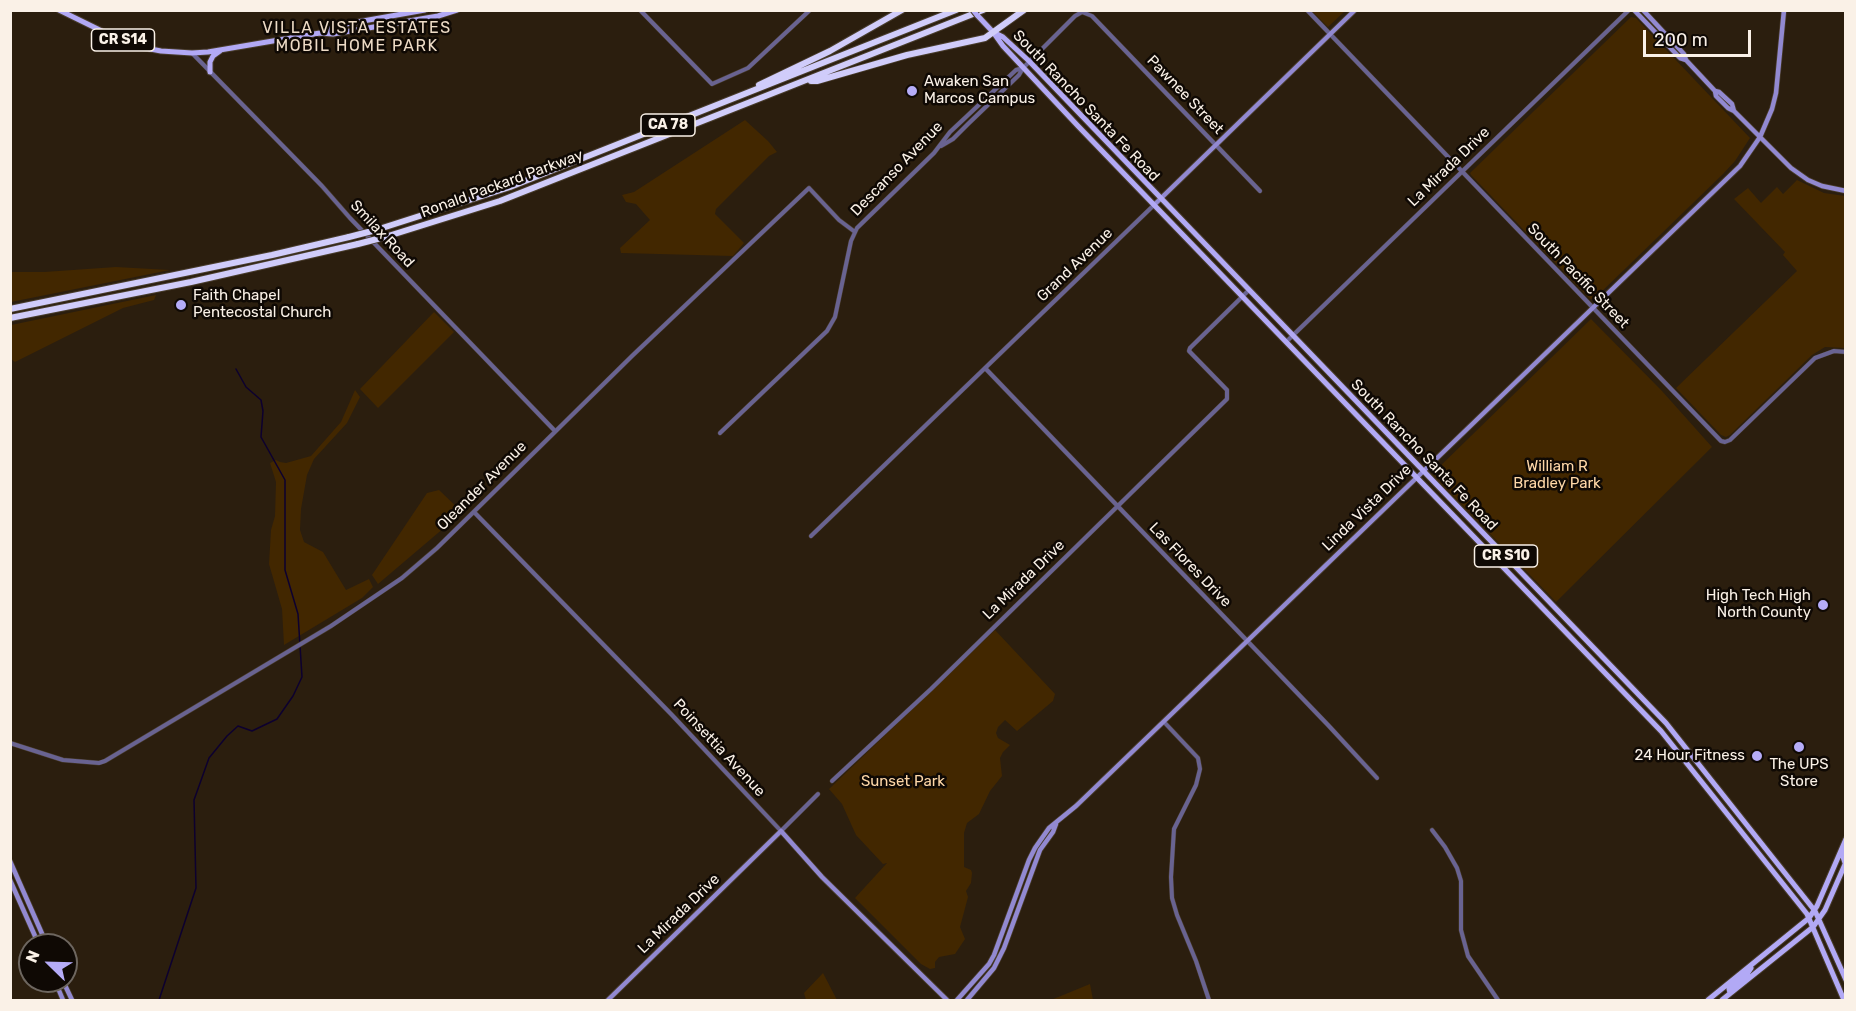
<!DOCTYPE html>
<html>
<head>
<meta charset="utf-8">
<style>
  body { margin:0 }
  #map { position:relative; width:1856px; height:1011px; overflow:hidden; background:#2b1e0e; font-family:Rubik,sans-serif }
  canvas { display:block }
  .frame { position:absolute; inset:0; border:12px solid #faf1e7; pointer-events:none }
  .north { position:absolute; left:18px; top:933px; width:60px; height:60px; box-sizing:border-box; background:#0f0904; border:2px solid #6d665f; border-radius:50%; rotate:293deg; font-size:16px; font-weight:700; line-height:24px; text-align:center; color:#faf1e7 }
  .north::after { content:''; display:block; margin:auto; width:21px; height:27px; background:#b5acf8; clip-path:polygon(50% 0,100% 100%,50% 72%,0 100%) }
  .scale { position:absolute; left:1643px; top:30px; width:108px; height:27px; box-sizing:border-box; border:3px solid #faf1e7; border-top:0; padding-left:8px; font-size:18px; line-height:21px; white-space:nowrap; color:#faf1e7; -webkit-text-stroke:4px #0f0904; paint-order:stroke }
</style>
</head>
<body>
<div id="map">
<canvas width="1856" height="1011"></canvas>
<div class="frame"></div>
<div class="north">N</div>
<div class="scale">200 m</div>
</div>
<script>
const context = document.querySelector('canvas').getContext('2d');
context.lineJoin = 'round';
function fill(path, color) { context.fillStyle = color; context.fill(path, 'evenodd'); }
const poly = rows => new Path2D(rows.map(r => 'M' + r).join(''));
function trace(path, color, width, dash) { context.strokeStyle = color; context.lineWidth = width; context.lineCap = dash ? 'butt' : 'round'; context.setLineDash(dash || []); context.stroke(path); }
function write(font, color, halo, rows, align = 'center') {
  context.font = font + ' Rubik,sans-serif'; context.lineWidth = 5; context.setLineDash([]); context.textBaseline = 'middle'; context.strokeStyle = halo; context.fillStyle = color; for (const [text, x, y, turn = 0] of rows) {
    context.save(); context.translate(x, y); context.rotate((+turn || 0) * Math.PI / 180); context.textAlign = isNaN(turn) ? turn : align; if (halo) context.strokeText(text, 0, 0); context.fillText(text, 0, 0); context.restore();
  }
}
const green = poly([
  [1312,11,1345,11,1328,27],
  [1631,17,1636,18,1750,138,1735,161,1723,174,1595,298,1590,299,1471,175,1470,173],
  [745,120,768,141,777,152,769,156,716,209,715,214,744,243,733,256,621,253,620,248,650,220,636,204,626,202,622,195,634,192],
  [1797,180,1824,193,1845,196,1845,348,1825,347,1812,355,1730,435,1726,437,1721,435,1676,388,1797,271,1783,255,1785,252,1734,199,1748,188,1761,203,1777,187,1783,194],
  [116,267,170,270,11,302,11,272,44,272],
  [156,295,154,300,123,308,15,362,11,359,11,325],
  [434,312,454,332,378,408,360,389],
  [1591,319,1662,391,1712,447,1556,602,1432,474],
  [355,390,360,397,347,423,314,459,307,475,301,509,300,530,304,542,323,552,346,590,369,579,373,587,362,598,284,645,282,609,269,564,271,530,275,516,276,482,270,463,276,460,280,462,286,463,311,456,341,422],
  [439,490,460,510,458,516,378,584,372,575,427,493],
  [995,630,1055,694,1053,701,1017,731,1005,720,998,727,996,733,998,738,1010,745,1003,752,1000,758,1002,776,990,791,979,814,967,823,964,833,964,867,971,870,972,873,971,883,966,891,968,897,960,927,965,939,955,954,939,957,935,962,935,968,930,969,921,964,855,898,887,863,883,864,856,835,842,804,829,789],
  [823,973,837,1000,806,1000,804,993],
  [1090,984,1093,1000,1051,1000]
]);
const stream = poly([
  [159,1000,196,888,194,800,209,758,227,736,238,726,252,731,277,719,293,696,302,677,298,614,285,570,285,480,261,437,263,411,261,400,246,387,236,369]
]);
const tertiary = poly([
  [640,10,712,84,748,68,810,10],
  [1307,10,1721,441,1725,442,1730,440,1815,358,1834,351,1846,352],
  [192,53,322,186,350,218,555,431],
  [941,146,953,139,968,124,1019,75,1023,68],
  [1286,342,1629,10],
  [985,368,1328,725,1377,778],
  [720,433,827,331,835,317,851,241,857,228,934,153,950,132,1016,70,1023,68,1075,16,1082,12,1092,16,1260,191],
  [474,512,672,715,781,831,818,794],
  [811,536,1154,205],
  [1164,722,1198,758,1200,769,1196,785,1174,829,1171,877,1172,898,1177,915,1196,961,1209,1000],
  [10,743,63,760,99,763,105,761,331,626,402,578,437,548,632,356,809,188,839,220,855,232],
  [832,781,931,689,1227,399,1227,390,1189,351,1190,348,1249,290],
  [1432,830,1445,847,1457,868,1461,881,1461,930,1468,956,1498,1000]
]);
const secondary = poly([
  [1634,10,1680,58,1686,60],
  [1643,10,1684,54,1686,60,1715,91,1719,92,1732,104,1734,111],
  [1715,91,1716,96,1728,108,1734,111,1791,168,1808,180,1822,186,1846,191],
  [1154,205,1355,10],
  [10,861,47,945],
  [10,880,39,945],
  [55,981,63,1000],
  [63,981,72,1000],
  [608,1000,781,831,822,877,947,1000],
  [957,1000,989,964,994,955,1029,860,1035,848,1049,828,1076,806,1740,166,1760,137,1772,109,1776,93,1784,10],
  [967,1000,994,968,1004,948,1040,850,1053,832,1056,824]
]);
const primary = poly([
  [59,10,114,37,140,47,161,51,192,53,208,52,320,33,333,34,438,16,457,10],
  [977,15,993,32,1003,46,1078,126,1661,731,1807,914,1844,1000],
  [322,32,332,27,346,24,425,10],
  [993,32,1003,37,1029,61,1666,723,1815,911,1846,980],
  [210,72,210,62,213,56,220,51],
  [1845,863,1843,857,1846,849],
  [1730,993,1729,989,1747,974,1751,968],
  [1708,1000,1809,918,1817,906,1846,839],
  [1722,1000,1813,927,1825,910,1846,862]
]);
const motorway = poly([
  [811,81,817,81,907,55,985,38,1024,10],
  [759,85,830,51,902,10],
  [376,230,510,187,956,10],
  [385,237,500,201,983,10],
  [10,309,272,255,349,237],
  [10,318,191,282,358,244]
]);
const primaryBridge = poly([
  [973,10,977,15]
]);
const motorwayBridge = poly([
  [349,237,376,230],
  [358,244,385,237]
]);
const markers = [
  [912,91,6,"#b5acf8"],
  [181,305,6,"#b5acf8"],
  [1823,605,6,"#b5acf8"],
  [1799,747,6,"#b5acf8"],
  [1757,756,6,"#b5acf8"]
];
const shields = [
  [123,40,63],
  [668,125,54],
  [1506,556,63]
];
const shieldNames = [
  ["CR S14",123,40],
  ["CA 78",668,125],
  ["CR S10",1506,556]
];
const poiNames = [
  ["Awaken San",924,82],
  ["Marcos Campus",924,99],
  ["Faith Chapel",193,296],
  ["Pentecostal Church",193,313],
  ["High Tech High",1811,596,"right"],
  ["North County",1811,613,"right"],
  ["24 Hour Fitness",1745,756,"right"],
  ["The UPS",1799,765,"center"],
  ["Store",1799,782,"center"]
];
const streetNames = [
  ["Pawnee Street",1185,95,46],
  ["South Rancho Santa Fe Road",1086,106,46],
  ["La Mirada Drive",1449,167,-44],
  ["Descanso Avenue",897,169,-46],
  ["Ronald Packard Parkway",502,184,-20],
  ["Smilax Road",382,234,47],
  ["Grand Avenue",1075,265,-44],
  ["South Pacific Street",1578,276,46],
  ["South Rancho Santa Fe Road",1424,455,46],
  ["Oleander Avenue",482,486,-45],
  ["Linda Vista Drive",1367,508,-44],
  ["Las Flores Drive",1190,565,46],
  ["La Mirada Drive",1024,580,-44],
  ["Poinsettia Avenue",719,748,47],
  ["La Mirada Drive",679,914,-44]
];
const parkNames = [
  ["William R",1557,467],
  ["Bradley Park",1557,484],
  ["Sunset Park",903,782]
];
const neighbourhoodNames = [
  ["VILLA VISTA ESTATES",357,28],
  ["MOBIL HOME PARK",357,46]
];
fill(green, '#422700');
trace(stream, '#0d002f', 1.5);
trace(tertiary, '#483c2c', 5);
trace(secondary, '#483c2c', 6);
trace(primary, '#483c2c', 7);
trace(motorway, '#483c2c', 8);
trace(tertiary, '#696391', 4);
trace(secondary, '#9289d1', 4.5);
trace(primary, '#b2a9f5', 5);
trace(motorway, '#d0ccfa', 6);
trace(primaryBridge, '#483c2c', 7, []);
trace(motorwayBridge, '#483c2c', 8, []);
trace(primaryBridge, '#b2a9f5', 5);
trace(motorwayBridge, '#d0ccfa', 6);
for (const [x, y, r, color] of markers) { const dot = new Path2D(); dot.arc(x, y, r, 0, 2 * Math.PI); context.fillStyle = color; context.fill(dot); trace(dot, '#0f0904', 2); }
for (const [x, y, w] of shields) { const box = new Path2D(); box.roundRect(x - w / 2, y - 11, w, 22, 4.5); context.fillStyle = '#0f0904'; context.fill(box); trace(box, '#faf1e7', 1.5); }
write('bold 14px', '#faf1e7', null, shieldNames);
write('15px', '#faf1e7', '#0f0904', poiNames, 'left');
write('15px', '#faf1e7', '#0f0904', streetNames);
write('15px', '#fed7a7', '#0f0904', parkNames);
context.letterSpacing = '1.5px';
write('16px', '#eddbc6', '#0f0904', neighbourhoodNames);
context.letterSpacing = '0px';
</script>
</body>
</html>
